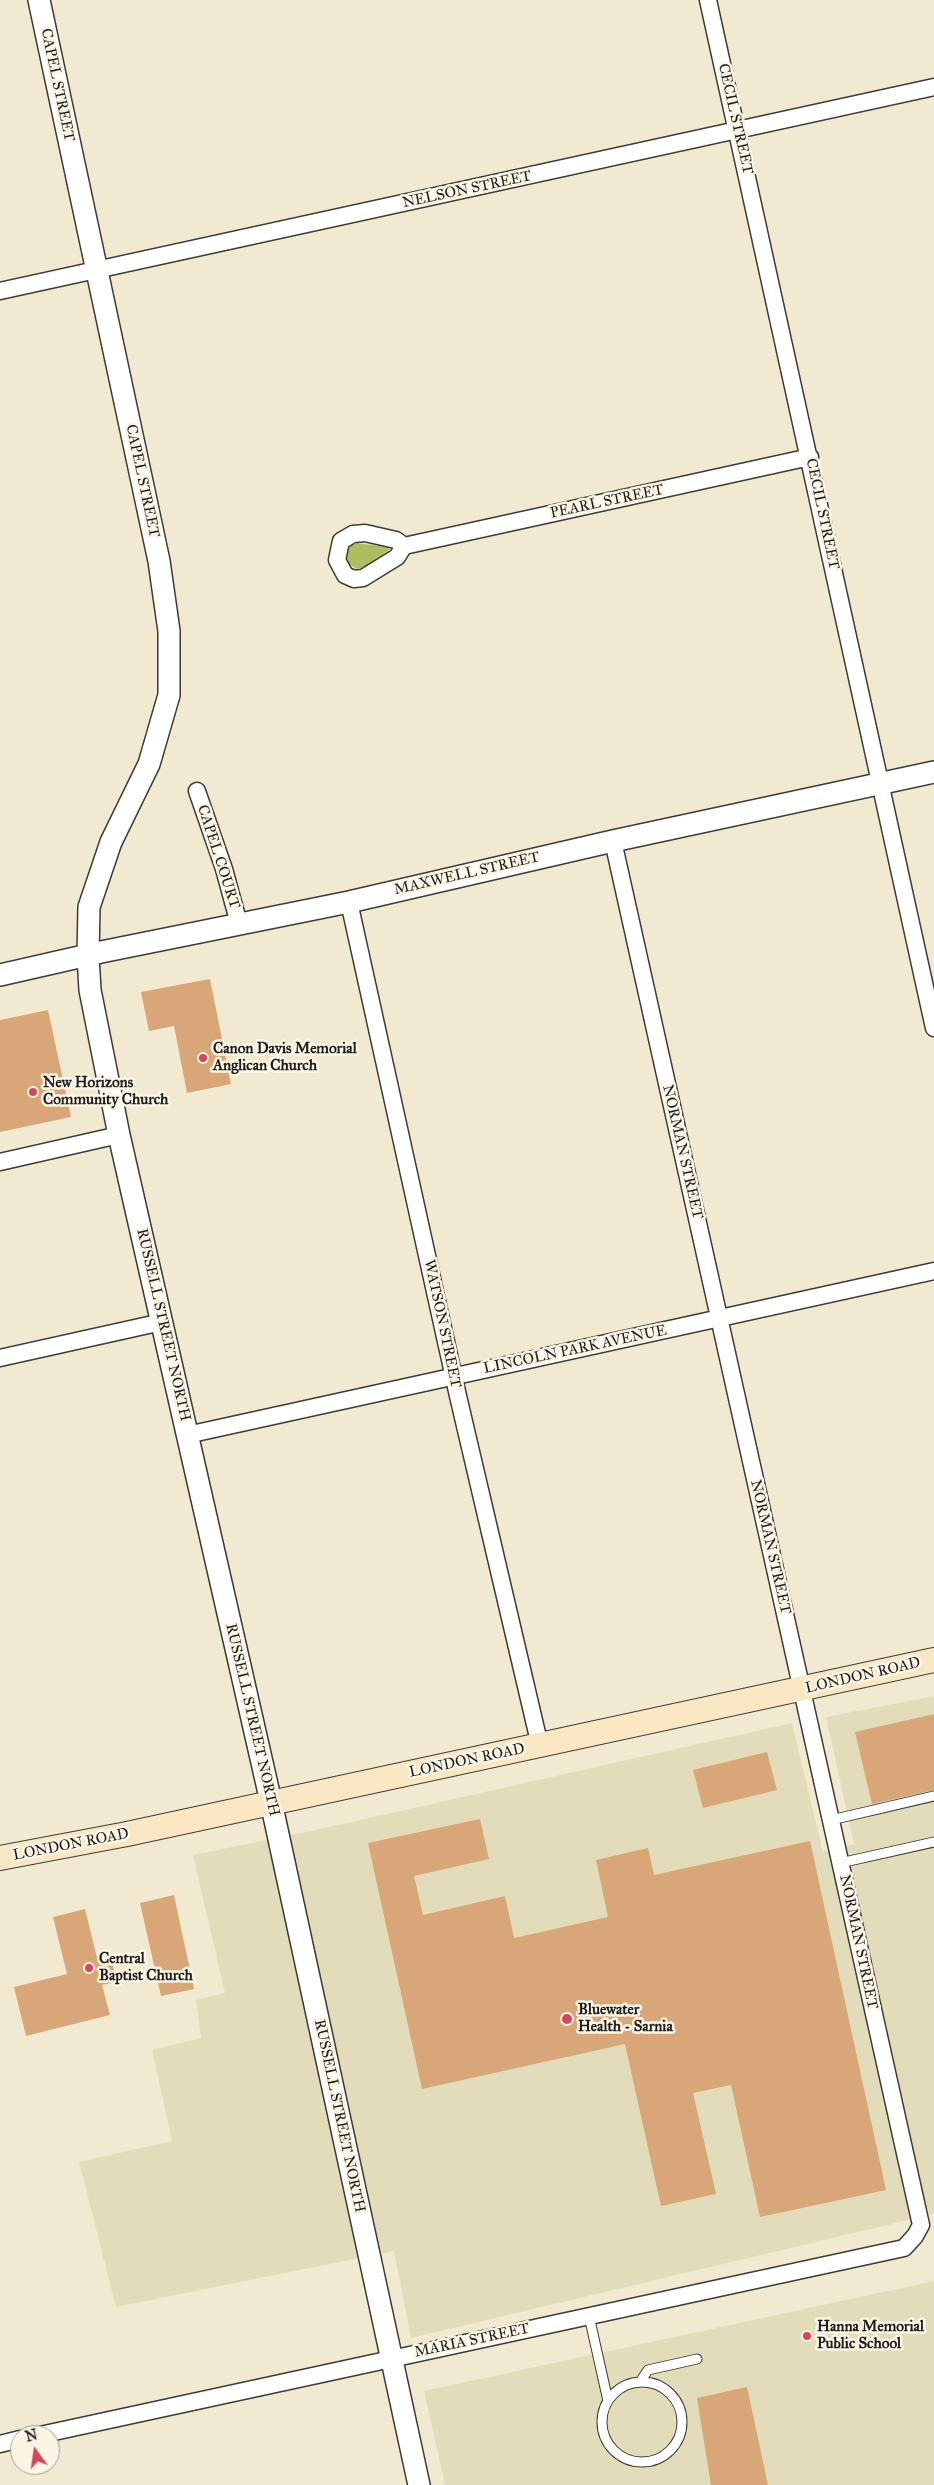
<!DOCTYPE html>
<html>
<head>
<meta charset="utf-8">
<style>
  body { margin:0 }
  #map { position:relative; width:934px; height:2485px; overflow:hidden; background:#f1ead0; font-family:"IM FELL Great Primer",serif }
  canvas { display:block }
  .north { position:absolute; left:10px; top:2425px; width:50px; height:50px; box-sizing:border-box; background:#fcf5e5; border:1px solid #a29e95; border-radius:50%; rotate:346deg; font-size:14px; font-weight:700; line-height:20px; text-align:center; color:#1c1c1c }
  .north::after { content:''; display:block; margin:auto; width:18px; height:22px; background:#d1495b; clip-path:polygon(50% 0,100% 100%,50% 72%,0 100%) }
</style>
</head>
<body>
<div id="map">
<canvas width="934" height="2485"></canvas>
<div class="north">N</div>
</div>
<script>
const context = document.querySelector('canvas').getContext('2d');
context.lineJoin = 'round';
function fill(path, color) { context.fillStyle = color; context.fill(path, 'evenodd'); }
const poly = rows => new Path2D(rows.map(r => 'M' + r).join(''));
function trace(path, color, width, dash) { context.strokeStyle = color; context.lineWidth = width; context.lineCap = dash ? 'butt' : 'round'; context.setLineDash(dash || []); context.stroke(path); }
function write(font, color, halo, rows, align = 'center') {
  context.font = font + ' "IM FELL Great Primer",serif'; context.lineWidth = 5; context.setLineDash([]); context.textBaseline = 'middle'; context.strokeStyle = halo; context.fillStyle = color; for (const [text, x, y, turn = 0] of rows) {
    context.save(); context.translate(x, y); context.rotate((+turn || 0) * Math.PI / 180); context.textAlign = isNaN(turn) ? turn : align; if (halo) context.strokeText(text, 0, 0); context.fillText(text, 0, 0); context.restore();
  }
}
const built = poly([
  [934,1696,934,2214,411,2338,394,2251,116,2307,79,2162,172,2141,152,2050,201,2038,196,2000,225,1993,193,1855,311,1831,792,1723,823,1852,854,1844,826,1717],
  [934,2281,934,2485,445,2485,424,2391]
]);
const green = poly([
  [357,543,388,547,389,550,367,566,357,569,349,564,346,557,350,546]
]);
const building = poly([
  [210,979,231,1084,187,1093,174,1026,149,1031,141,992],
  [48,1010,71,1117,0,1132,0,1020],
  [934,1714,934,1790,872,1804,855,1732],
  [767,1752,777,1790,703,1808,693,1770],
  [480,1819,489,1859,414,1876,423,1915,505,1896,514,1938,608,1917,596,1860,648,1848,654,1875,810,1841,886,2190,760,2217,731,2085,693,2093,716,2194,661,2206,625,2044,422,2089,368,1843],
  [174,1895,194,1989,161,1996,140,1903],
  [85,1909,98,1962,111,1959,117,1982,102,1985,110,2015,26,2036,14,1987,67,1974,53,1917],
  [747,2387,768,2485,711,2485,697,2398]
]);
const service = poly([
  [831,1820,934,1796],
  [840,1863,934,1842],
  [589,2316,608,2401],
  [640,2382,648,2370,697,2359],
  '602 2422a40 40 0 1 1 80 0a40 40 0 1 1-80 0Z'
]);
const minor = poly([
  [708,0,934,1028],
  [0,291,934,87],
  [404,546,397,557,363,578,354,579,345,575,337,560,341,541,353,534,365,533,396,540,404,546,810,457],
  [197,791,224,869,239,924],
  [349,902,458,1396,540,1746],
  [0,1162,119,1135],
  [0,1358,162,1322],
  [187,1435,934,1271],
  [40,2435,904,2248,915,2236,921,2225,613,841],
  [0,2444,20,2439]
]);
const tertiary = poly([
  [39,0,159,561,169,631,169,695,149,764,111,842,89,907,88,956,90,990,119,1135,271,1802,419,2485],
  [0,975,101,952,349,902,613,841,934,772]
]);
const secondary = poly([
  [0,1858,127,1834,934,1660]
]);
const markers = [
  [203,1058,5,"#d1495b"],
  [33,1092,5,"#d1495b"],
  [89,1968,5,"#d1495b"],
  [567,2019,6,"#d1495b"],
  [807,2336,5,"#d1495b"]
];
const streetNames = [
  ["CAPEL STREET",57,85,78],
  ["CECIL STREET",735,119,77],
  ["NELSON STREET",467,190,-12],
  ["CAPEL STREET",142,481,78],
  ["PEARL STREET",607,502,-12],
  ["CECIL STREET",822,514,78],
  ["CAPEL COURT",218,857,72],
  ["MAXWELL STREET",467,874,-13],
  ["NORMAN STREET",682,1152,77],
  ["WATSON STREET",442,1324,78],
  ["RUSSELL STREET NORTH",163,1325,77],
  ["LINCOLN PARK AVENUE",575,1350,-12],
  ["NORMAN STREET",770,1547,77],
  ["LONDON ROAD",863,1676,-13],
  ["RUSSELL STREET NORTH",252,1720,77],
  ["LONDON ROAD",467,1761,-12],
  ["LONDON ROAD",71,1845,-11],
  ["NORMAN STREET",858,1942,78],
  ["RUSSELL STREET NORTH",339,2116,78],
  ["MARIA STREET",472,2341,-12]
];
const poiNames = [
  ["Canon Davis Memorial",213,1049],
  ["Anglican Church",213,1066],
  ["New Horizons",43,1083],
  ["Community Church",43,1100],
  ["Central",99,1959],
  ["Baptist Church",99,1976],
  ["Bluewater",578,2010],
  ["Health - Sarnia",578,2027],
  ["Hanna Memorial",817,2327],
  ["Public School",817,2344]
];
fill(built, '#e3dcba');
fill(green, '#adbd60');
fill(building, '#d8a678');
trace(service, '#3c3b37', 11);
trace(minor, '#3c3b37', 19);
trace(tertiary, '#3c3b37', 24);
trace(secondary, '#3c3b37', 26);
trace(service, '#fff', 9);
trace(minor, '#fff', 16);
trace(tertiary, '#fff', 21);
trace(secondary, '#f9e7c3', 24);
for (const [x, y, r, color] of markers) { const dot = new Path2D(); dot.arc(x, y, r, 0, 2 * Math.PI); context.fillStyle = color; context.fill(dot); trace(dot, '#fcf5e5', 2); }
write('15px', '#1c1c1c', '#fcf5e5', streetNames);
write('bold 15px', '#1c1c1c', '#fcf5e5', poiNames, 'left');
</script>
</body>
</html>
